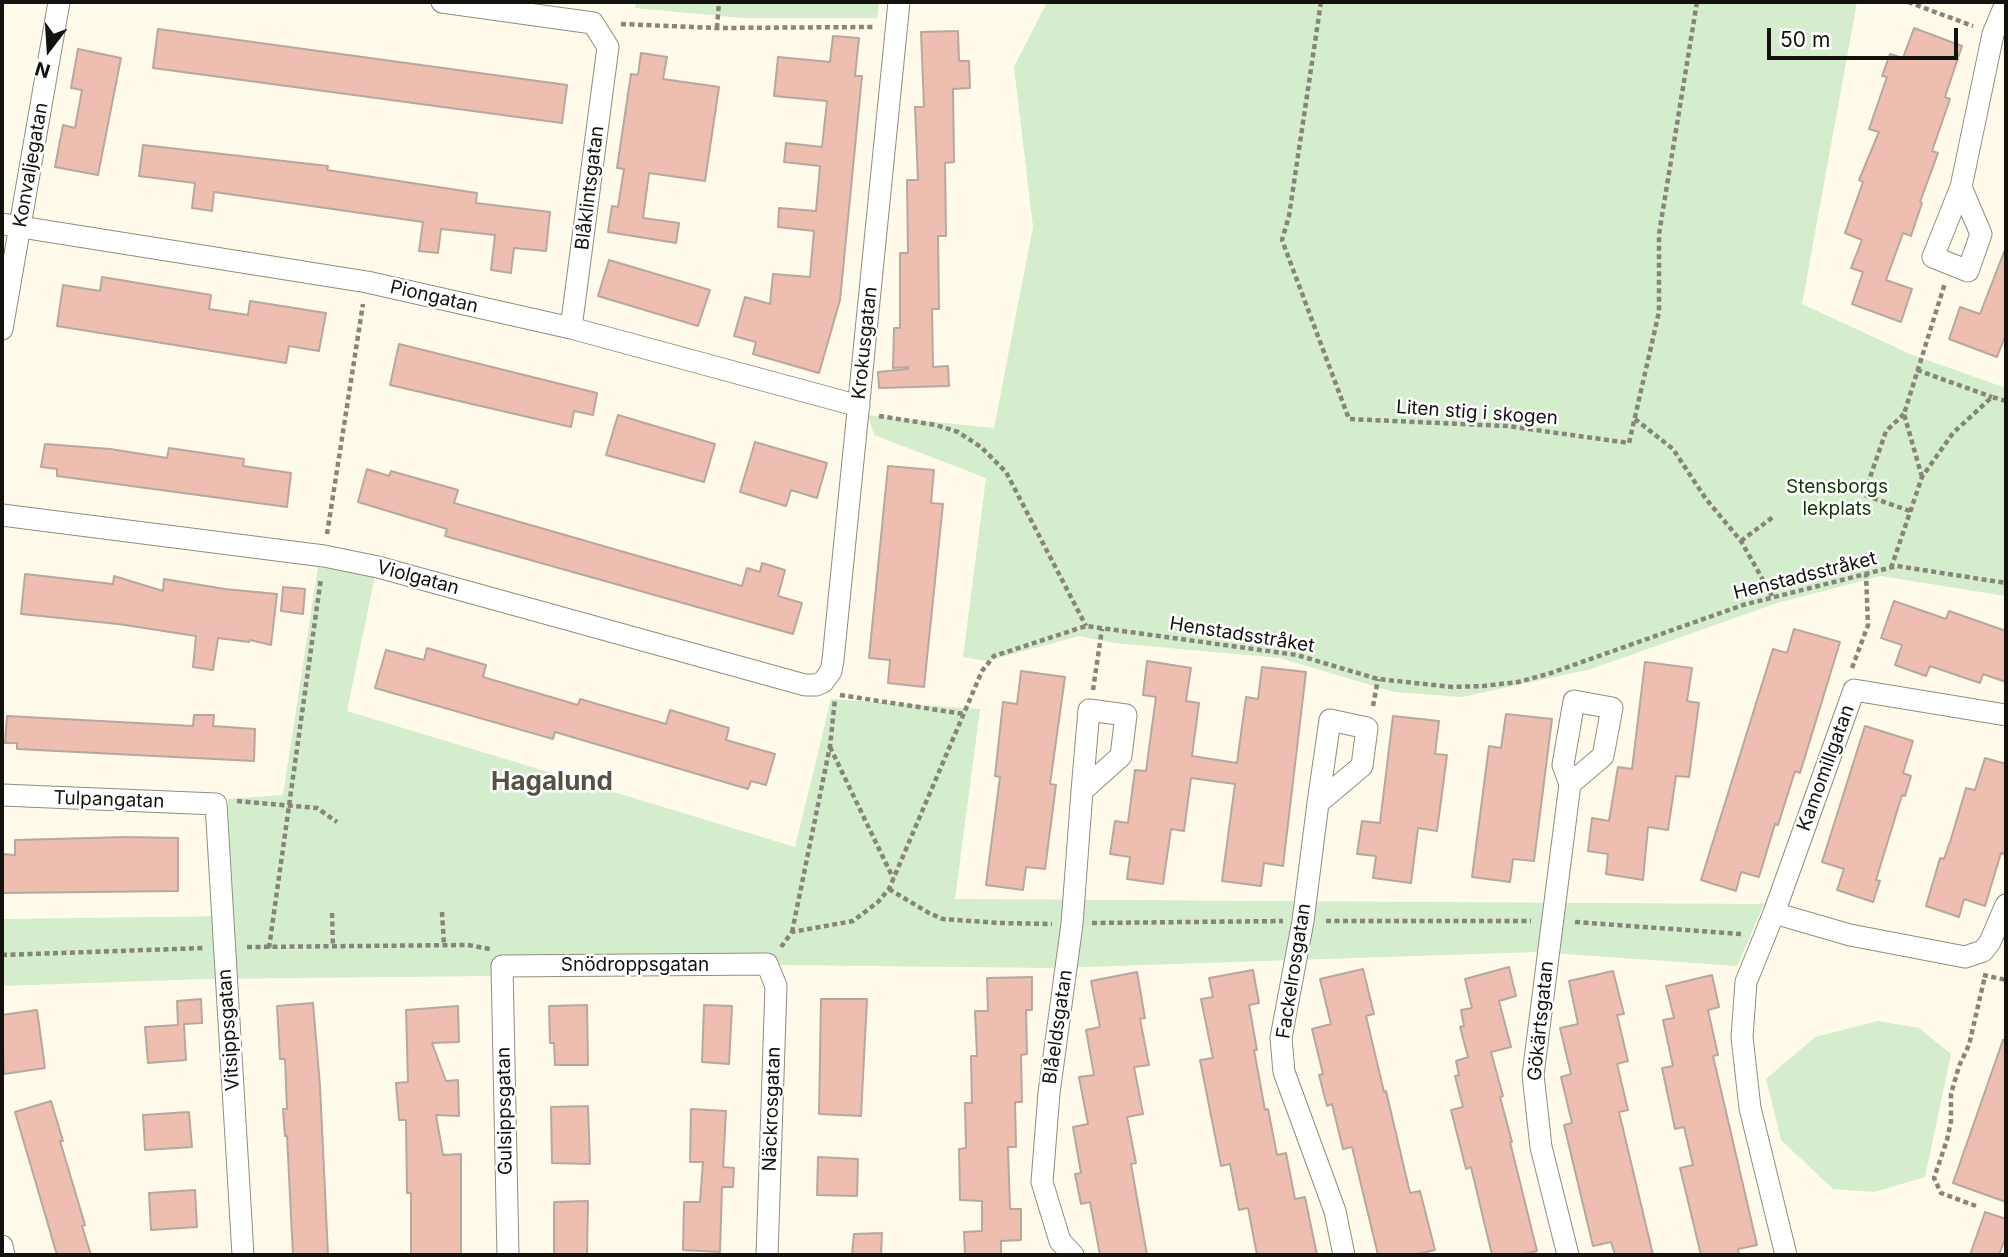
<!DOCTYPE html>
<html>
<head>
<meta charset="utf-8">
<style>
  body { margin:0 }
  #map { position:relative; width:2008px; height:1257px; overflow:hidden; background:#fffaea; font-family:Inter,sans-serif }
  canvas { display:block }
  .frame { position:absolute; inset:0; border:4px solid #14120d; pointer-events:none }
  .north { position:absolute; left:14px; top:14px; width:70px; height:70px; -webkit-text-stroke:5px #fff; paint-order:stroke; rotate:197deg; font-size:19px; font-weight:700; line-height:28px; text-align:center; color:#14120d }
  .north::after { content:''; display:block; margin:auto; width:24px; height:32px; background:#14120d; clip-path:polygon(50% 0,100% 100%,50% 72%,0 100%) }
  .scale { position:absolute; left:1767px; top:28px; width:191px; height:32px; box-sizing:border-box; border:4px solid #14120d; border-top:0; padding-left:9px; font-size:21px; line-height:24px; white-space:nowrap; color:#14120d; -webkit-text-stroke:5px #fff; paint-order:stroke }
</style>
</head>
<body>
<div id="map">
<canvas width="2008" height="1257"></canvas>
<div class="frame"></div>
<div class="north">N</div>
<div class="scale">50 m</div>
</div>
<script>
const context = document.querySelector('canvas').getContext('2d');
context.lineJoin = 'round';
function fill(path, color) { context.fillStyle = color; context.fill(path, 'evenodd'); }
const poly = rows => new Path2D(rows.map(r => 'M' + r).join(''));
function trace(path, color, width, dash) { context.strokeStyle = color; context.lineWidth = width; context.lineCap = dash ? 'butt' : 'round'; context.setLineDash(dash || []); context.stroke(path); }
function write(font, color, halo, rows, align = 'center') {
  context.font = font + ' Inter,sans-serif'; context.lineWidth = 5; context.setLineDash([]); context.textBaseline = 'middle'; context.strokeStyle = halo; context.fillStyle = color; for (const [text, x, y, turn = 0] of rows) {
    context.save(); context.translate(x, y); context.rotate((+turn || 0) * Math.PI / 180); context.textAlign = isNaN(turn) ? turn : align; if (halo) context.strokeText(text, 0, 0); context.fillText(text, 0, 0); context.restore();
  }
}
const green = poly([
  [636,2,879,2,877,18,742,18,635,8],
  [1047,2,1857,2,1802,304,1910,354,2006,388,2006,596,1881,576,1777,603,1591,669,1462,697,1394,692,1280,658,1114,643,1079,636,987,661,963,657,986,478,874,435,868,415,994,428,1033,227,1014,67],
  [318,567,375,576,347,711,795,847,831,699,980,709,955,899,1764,904,1737,966,1536,952,1052,968,783,965,489,976,205,979,2,986,2,919,231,916,228,799,283,795],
  [1878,1021,1919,1028,1951,1054,1925,1177,1874,1192,1833,1189,1781,1140,1766,1079,1815,1037]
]);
const building = poly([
  [1914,28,1962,46,1945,97,1950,99,1932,151,1938,153,1920,202,1922,203,1911,236,1903,233,1886,280,1912,289,1901,322,1852,304,1863,272,1851,268,1862,240,1845,233,1863,182,1859,180,1879,132,1869,129,1887,77,1882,76,1890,54,1903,58,1914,28],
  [158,29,567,85,562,123,153,68,158,29],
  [958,31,959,61,969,61,970,88,953,89,954,162,945,163,946,236,938,236,939,309,932,309,933,367,948,366,949,386,879,388,878,372,908,369,908,367,893,368,894,328,900,328,900,253,908,253,907,180,918,180,915,107,924,107,921,32,958,31],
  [833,36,859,38,855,76,862,76,840,300,819,373,753,354,756,342,734,336,745,297,770,304,773,274,810,277,814,231,778,227,779,208,816,211,820,166,784,162,786,143,822,147,827,101,774,96,778,57,830,62,833,36],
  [78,49,121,58,98,175,55,167,63,125,75,128,82,90,71,88,78,49],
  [641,53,667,57,663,79,719,87,705,181,649,173,643,218,679,223,676,243,608,232,612,206,618,207,624,169,617,168,631,74,638,75,641,53],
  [143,145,328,166,327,170,477,193,476,203,550,212,546,251,514,248,511,273,491,270,495,235,441,229,438,253,419,251,423,222,214,192,212,211,192,208,195,183,139,176,143,145],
  [2004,252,2006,252,2006,334,1997,357,1949,339,1960,307,1980,314,2004,252],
  [609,260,710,290,698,326,598,296,609,260],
  [102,277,211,295,209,309,248,315,250,301,326,313,319,351,289,346,286,363,57,326,63,285,100,291,102,277],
  [399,344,597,393,593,415,574,411,571,427,390,385,399,344],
  [618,415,715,444,704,482,606,455,618,415],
  [755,442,827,463,817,498,791,490,786,506,740,492,755,442],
  [45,444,110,449,167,458,169,448,244,459,243,466,291,473,287,507,57,476,57,469,41,467,45,444],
  [888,466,934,470,931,503,943,504,924,687,888,683,890,660,869,658,888,466],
  [367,469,389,476,391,471,458,490,454,503,742,586,747,568,760,572,762,563,785,570,778,596,802,603,793,634,445,536,447,529,358,502,367,469],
  [25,574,113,584,114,576,163,591,164,579,225,589,277,594,271,645,250,640,249,642,218,638,213,670,193,667,196,636,118,624,21,614,25,574],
  [283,587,305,589,303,614,281,611,283,587],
  [1894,601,1946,619,1949,611,2006,631,2006,682,1983,674,1980,683,1930,666,1926,676,1895,665,1902,645,1881,638,1894,601],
  [1794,629,1840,642,1800,773,1795,771,1778,825,1775,824,1759,877,1741,872,1736,891,1701,880,1773,649,1787,653,1794,629],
  [427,648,486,665,483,677,578,705,580,699,666,724,670,710,729,728,726,740,775,754,766,785,751,781,748,789,555,732,553,739,375,688,386,650,424,660,427,648],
  [1147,661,1191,668,1186,701,1199,703,1192,756,1237,763,1246,697,1258,699,1262,667,1306,672,1283,866,1264,863,1261,886,1222,881,1235,784,1191,778,1184,831,1171,829,1163,884,1127,879,1130,857,1110,854,1115,821,1128,823,1135,770,1146,771,1156,697,1143,695,1147,661],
  [1645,662,1692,668,1687,701,1699,703,1689,777,1676,776,1668,830,1648,827,1643,880,1606,874,1608,854,1588,851,1592,818,1609,821,1618,767,1632,769,1645,662],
  [1021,671,1065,677,1050,784,1056,785,1045,869,1026,867,1023,890,986,885,1000,777,995,776,1003,702,1017,704,1021,671],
  [1506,714,1552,719,1534,861,1513,859,1510,882,1472,877,1489,746,1501,748,1506,714],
  [194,715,214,715,213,726,255,729,254,761,17,749,17,743,5,743,7,716,193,726,194,715],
  [1393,716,1439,721,1435,754,1447,755,1437,831,1418,828,1411,883,1373,878,1376,856,1357,854,1362,821,1380,823,1393,716],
  [1865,726,1913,741,1903,773,1911,776,1905,796,1902,795,1876,880,1880,881,1873,902,1837,890,1844,869,1822,862,1865,726],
  [1985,758,2006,764,2006,855,2001,853,1985,906,1964,899,1959,917,1926,906,1940,858,1944,859,1951,839,1966,788,1975,790,1985,758],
  [127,837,178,838,178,891,2,893,2,854,15,855,15,840,127,837],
  [1509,967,1516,996,1499,1001,1511,1047,1491,1052,1503,1096,1500,1097,1512,1142,1510,1142,1537,1251,1520,1255,1492,1255,1471,1167,1466,1169,1451,1110,1463,1107,1455,1076,1459,1075,1456,1061,1468,1057,1460,1027,1464,1026,1461,1010,1472,1008,1465,979,1509,967],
  [1363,969,1374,1014,1366,1016,1384,1092,1386,1091,1410,1193,1420,1191,1435,1250,1413,1255,1378,1255,1352,1147,1343,1149,1332,1104,1327,1106,1319,1075,1323,1074,1312,1029,1331,1024,1320,979,1363,969],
  [1253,970,1259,1003,1249,1005,1257,1050,1254,1050,1265,1110,1268,1109,1277,1155,1286,1153,1295,1199,1305,1197,1317,1255,1257,1255,1248,1208,1239,1210,1230,1164,1221,1166,1200,1060,1213,1058,1201,999,1213,997,1209,978,1253,970],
  [1613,971,1624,1014,1617,1015,1628,1061,1617,1064,1628,1110,1619,1112,1653,1255,1615,1255,1611,1242,1593,1246,1564,1125,1572,1123,1561,1077,1571,1074,1560,1028,1578,1024,1569,981,1613,971],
  [1137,972,1145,1018,1140,1019,1149,1065,1134,1067,1143,1114,1127,1117,1136,1163,1131,1164,1147,1255,1100,1255,1090,1202,1081,1204,1075,1174,1081,1173,1073,1127,1088,1124,1079,1077,1094,1075,1086,1030,1100,1027,1091,981,1137,972],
  [1712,975,1719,1007,1708,1010,1718,1055,1713,1056,1757,1245,1738,1249,1739,1255,1701,1255,1680,1168,1693,1165,1684,1127,1675,1129,1662,1068,1673,1066,1663,1020,1674,1018,1666,986,1712,975],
  [1032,977,1032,1010,1026,1010,1027,1054,1021,1055,1022,1102,1015,1102,1016,1147,1008,1147,1010,1209,1021,1209,1021,1240,1001,1241,1001,1255,965,1255,964,1232,982,1231,982,1201,960,1200,959,1149,966,1148,965,1103,972,1103,971,1056,977,1056,975,1011,988,1011,987,978,1032,977],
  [201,999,202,1023,184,1024,186,1060,148,1063,145,1027,178,1025,177,1001,201,999],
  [821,999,867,999,861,1116,819,1114,821,999],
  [313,1003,320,1086,328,1255,293,1255,287,1136,285,1136,283,1109,287,1109,285,1059,280,1059,277,1006,313,1003],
  [587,1005,588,1065,555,1065,554,1043,550,1043,549,1006,587,1005],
  [704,1005,732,1006,729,1064,702,1062,704,1005],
  [458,1006,459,1042,432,1043,446,1081,458,1080,459,1116,436,1115,443,1155,461,1154,461,1255,411,1255,411,1193,407,1193,406,1120,399,1120,396,1083,408,1082,406,1010,458,1006],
  [37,1010,45,1068,4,1074,2,1015,37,1010],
  [2003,1040,2006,1040,2006,1202,1953,1183,2003,1040],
  [51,1101,63,1141,60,1141,85,1225,82,1226,91,1255,57,1255,15,1112,51,1101],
  [588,1106,590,1164,552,1163,551,1107,588,1106],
  [691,1109,726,1111,723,1167,734,1168,733,1187,722,1187,720,1252,683,1250,684,1202,700,1202,703,1162,690,1162,691,1109],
  [189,1112,192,1147,145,1150,143,1115,189,1112],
  [818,1157,858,1159,857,1196,817,1195,818,1157],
  [195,1190,197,1227,151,1230,149,1193,195,1190],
  [588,1201,587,1254,554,1255,554,1202,588,1201],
  [1985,1212,2006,1219,2006,1236,1999,1255,1970,1255,1985,1212],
  [882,1233,881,1255,852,1255,854,1234,882,1233]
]);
const path = poly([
  [1321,2,1289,216,1282,240,1349,419,1507,426,1629,443,1659,312,1659,234,1697,2],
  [1908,2,1973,26],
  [621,24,717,28,874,27],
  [717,28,719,2],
  [1917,370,1992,397],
  [1904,414,1886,431,1864,495,1910,511],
  [879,416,936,425,958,432,981,447,1006,472,1086,626],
  [1635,419,1673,449,1706,499,1741,541,1772,596],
  [1922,477,1904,414,1945,283],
  [327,534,363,304],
  [1741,541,1773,517],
  [1891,568,1922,477,1953,433,1992,397,2006,401],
  [1852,668,1868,625,1866,574],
  [1093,690,1102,629],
  [840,695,964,714],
  [1373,706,1378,679],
  [830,747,893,878],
  [237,801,317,808,337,822],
  [889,889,929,913,943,919,999,923,1052,924],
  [442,912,444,945],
  [332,913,333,947],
  [1326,921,1531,921],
  [1575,922,1741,934],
  [1092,923,1283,921],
  [792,932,830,746,835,699],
  [247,947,468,945,490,949],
  [781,947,792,932,853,921,878,902,889,889,982,671,994,656,1086,626,1297,655,1378,679,1452,687,1483,686,1518,682,1548,674,1743,605,1897,566,2006,583],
  [269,948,321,578],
  [2,955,204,948],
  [1983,975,2006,980],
  [1976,1206,1941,1193,1934,1178,1947,1140,1951,1121,1951,1094,1959,1066,1969,1045,1985,976]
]);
const street = poly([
  [442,2,593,23,608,47,571,328],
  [1961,187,1981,234,1968,271,1933,257,1961,187,1993,34,2006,3],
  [2,224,367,282,571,328,859,406],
  [2,329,59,2],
  [2,515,324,556,378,567,805,685,816,685,823,682,831,671,833,660,899,2],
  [2,795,216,804,243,1255],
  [1318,803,1362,766,1367,728,1330,720,1318,803,1303,921,1281,1038,1284,1072,1335,1211,1344,1255],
  [1774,913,1850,935,1965,957,1983,951,1990,942,2006,905],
  [2,1246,4,1255],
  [508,1255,502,966,767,964,776,986,767,1255],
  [1073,1255,1060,1241,1042,1182,1049,1093,1072,924,1082,791,1089,710,1126,715,1121,756,1082,791],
  [1568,1255,1541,1147,1533,1075,1570,784,1563,765,1574,701,1612,708,1603,756,1570,784],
  [1786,1255,1750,1108,1742,1037,1746,982,1774,913,1854,690,2006,715]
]);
const streetNames = [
  ["Konvaljegatan",31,165,-80],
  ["Blåklintsgatan",590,188,-83],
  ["Piongatan",434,297,13],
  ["Krokusgatan",865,343,-84],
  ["Liten stig i skogen",1477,413,4],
  ["Henstadsstråket",1805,576,-14],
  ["Violgatan",418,578,15],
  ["Henstadsstråket",1242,635,9],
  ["Kamomillgatan",1826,768,-70],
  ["Tulpangatan",109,800,2],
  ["Snödroppsgatan",635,965],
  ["Fackelrosgatan",1294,971,-81],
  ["Gökärtsgatan",1541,1021,-84],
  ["Blåeldsgatan",1058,1027,-82],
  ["Vitsippsgatan",229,1030,-94],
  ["Näckrosgatan",772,1109,-88],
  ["Gulsippsgatan",505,1111,-91]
];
const parkNames = [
  ["Stensborgs",1837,487],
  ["lekplats",1837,509]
];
const districtNames = [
  ["Hagalund",552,782]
];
fill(green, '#d3edcd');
fill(building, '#eebfb1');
trace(building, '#b8a6a1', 2);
trace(street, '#918d7e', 23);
trace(path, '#87847a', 4.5, [5, 3.5]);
trace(street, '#fff', 21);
write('19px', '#14120d', '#fff', streetNames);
write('19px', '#123805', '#fff', parkNames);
write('bold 26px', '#555143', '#fff', districtNames);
</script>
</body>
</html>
